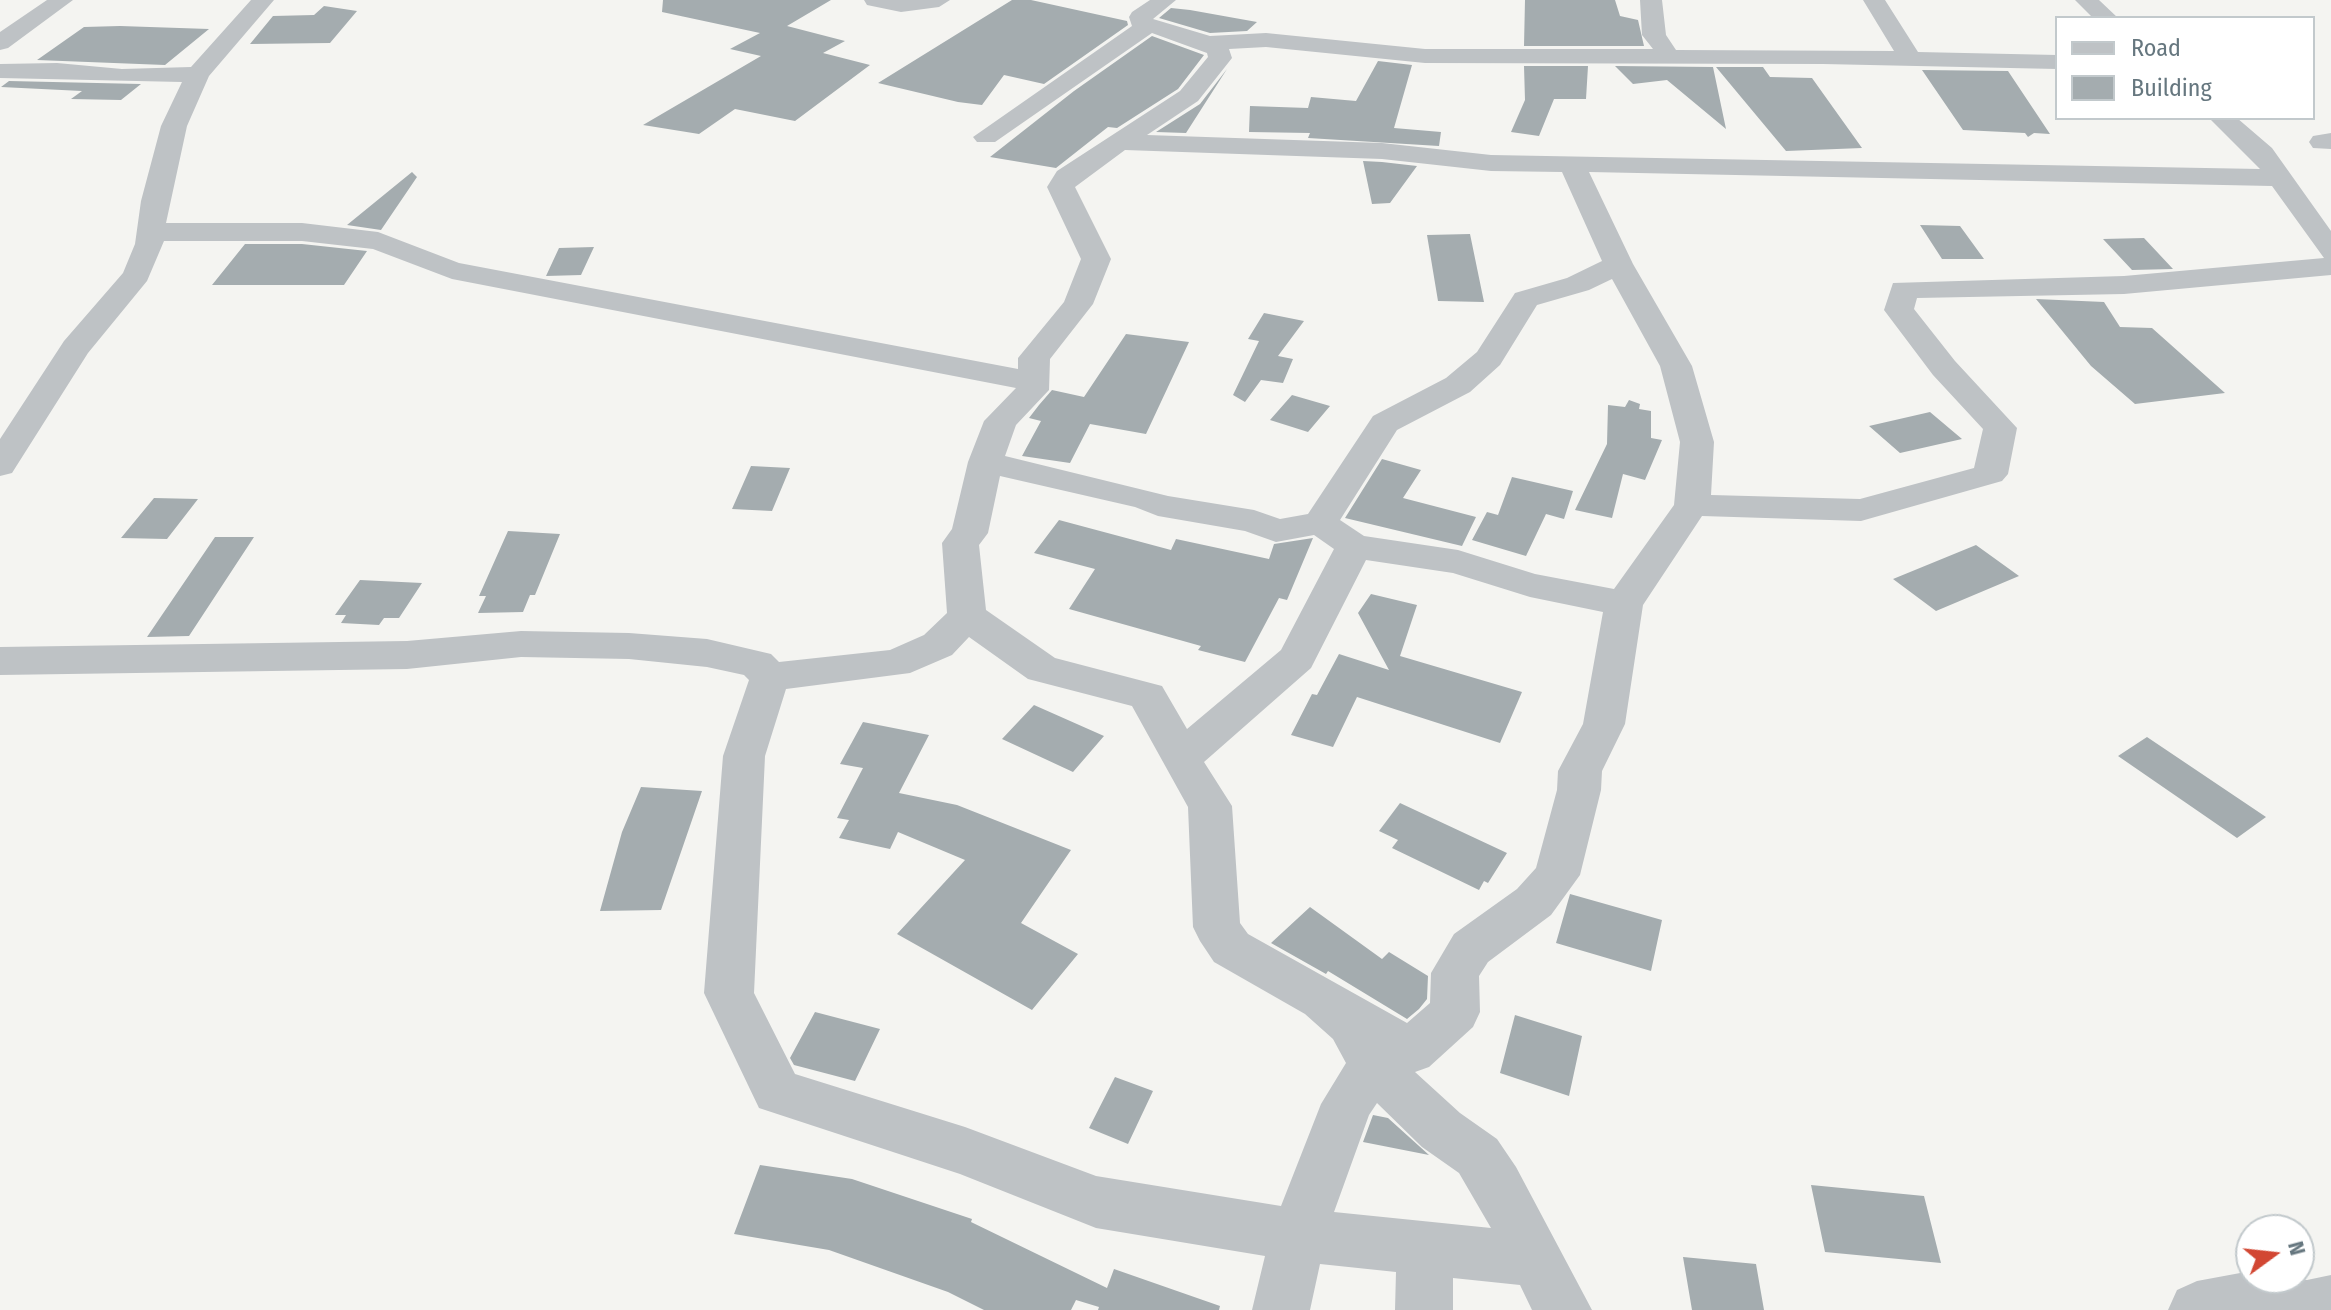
<!DOCTYPE html>
<html>
<head>
<meta charset="utf-8">
<style>
  body { margin:0 }
  #map { position:relative; width:2331px; height:1310px; overflow:hidden; background:#f4f4f1; font-family:"Fira Sans Condensed",sans-serif }
  canvas { display:block }
  .legend { position:absolute; left:2055px; top:16px; width:260px; height:104px; box-sizing:border-box; background:#fff; border:2px solid #c2c9cc; margin:0; padding:10px 14px; list-style:none; font-size:24px; color:#66777f }
  .legend li { display:flex; align-items:center; gap:16px; height:40px }
  .legend b { width:40px; border:2px solid #c2c9cc }
  .north { position:absolute; left:2235px; top:1214px; width:80px; height:80px; box-sizing:border-box; background:#fff; border:2px solid #c2c9cc; border-radius:50%; rotate:75deg; font-size:22px; font-weight:700; line-height:32px; text-align:center; color:#66777f }
  .north::after { content:''; display:block; margin:auto; width:28px; height:36px; background:#d24733; clip-path:polygon(50% 0,100% 100%,50% 72%,0 100%) }
</style>
</head>
<body>
<div id="map">
<canvas width="2331" height="1310"></canvas>
<ul class="legend">
<li><b style="height:10px;background:#bec2c5"></b>Road</li>
<li><b style="height:22px;background:#a4acaf"></b>Building</li>
</ul>
<div class="north">N</div>
</div>
<script>
const context = document.querySelector('canvas').getContext('2d');
context.lineJoin = 'round';
function fill(path, color) { context.fillStyle = color; context.fill(path, 'evenodd'); }
const poly = rows => new Path2D(rows.map(r => 'M' + r).join(''));
const building = poly([
  [663,0,831,0,787,26,845,41,823,53,870,65,795,121,735,109,699,134,643,125,761,56,730,49,760,33,662,12],
  [1012,0,1031,0,1127,21,1128,25,1044,84,1004,75,982,105,958,102,878,83],
  [1525,0,1615,0,1620,16,1638,20,1644,46,1524,46],
  [324,6,357,11,330,43,250,44,273,16,314,15],
  [1171,8,1190,10,1257,22,1247,31,1210,33,1159,18],
  [120,26,209,29,165,65,37,60,84,27],
  [1152,36,1204,55,1178,89,1117,128,1108,127,1056,168,990,157,1074,91],
  [1378,61,1412,65,1394,128,1441,132,1439,146,1308,138,1310,133,1249,132,1250,106,1308,108,1311,97,1356,101],
  [1524,66,1588,66,1586,99,1554,99,1539,136,1511,132,1525,100],
  [1615,66,1713,67,1726,129,1667,80,1633,84],
  [1716,67,1763,67,1770,77,1812,78,1862,148,1786,151],
  [1227,69,1186,133,1156,132,1200,104],
  [1922,70,2008,71,2050,134,2034,133,2028,137,2025,133,1963,130],
  [9,81,141,84,121,100,71,99,82,91,1,87],
  [1363,161,1382,162,1417,166,1390,203,1372,204],
  [412,172,417,177,381,230,347,225],
  [1920,225,1960,226,1984,259,1942,259],
  [1470,234,1484,302,1438,301,1427,235],
  [2144,238,2173,269,2132,270,2103,239],
  [245,244,302,244,367,251,344,285,212,285],
  [594,247,581,275,546,276,559,248],
  [2036,299,2104,302,2120,327,2152,328,2225,393,2135,404,2091,366],
  [1264,313,1304,321,1278,356,1293,359,1283,383,1261,380,1245,402,1233,395,1259,341,1248,339],
  [1126,334,1189,342,1146,434,1090,424,1070,463,1022,456,1041,421,1029,418,1039,405,1052,390,1084,397],
  [1292,395,1330,406,1308,432,1270,420],
  [1629,400,1640,404,1639,409,1651,411,1651,438,1662,440,1645,480,1623,474,1612,518,1575,510,1607,444,1608,405,1625,407],
  [1930,412,1962,439,1900,453,1869,426],
  [1382,459,1421,470,1403,498,1476,517,1462,546,1345,518],
  [751,466,790,468,772,511,732,509],
  [1512,477,1573,491,1564,519,1546,514,1526,556,1472,540,1487,512,1498,515],
  [154,498,198,499,167,539,121,538],
  [1059,520,1171,550,1176,539,1269,559,1274,544,1313,538,1287,600,1279,598,1245,662,1198,650,1201,646,1069,609,1095,569,1034,553],
  [508,531,560,534,535,595,530,595,523,612,478,613,486,596,479,596],
  [215,537,254,537,189,636,147,637],
  [1976,545,2019,576,1936,611,1893,579],
  [360,580,422,583,399,618,384,618,379,625,341,623,346,615,335,615],
  [1371,594,1417,605,1400,656,1522,692,1500,743,1357,697,1333,747,1291,735,1312,694,1317,695,1339,654,1389,670,1358,613],
  [1034,705,1104,736,1073,772,1002,739],
  [863,722,929,735,899,793,957,805,1071,850,1021,923,1078,954,1032,1010,897,934,965,860,898,832,890,849,839,838,849,820,837,818,863,768,840,764],
  [2147,737,2266,817,2237,838,2118,756],
  [641,787,702,791,661,910,600,911,622,832],
  [1400,803,1507,853,1488,883,1484,881,1479,890,1392,848,1398,840,1379,831],
  [1570,894,1662,920,1651,971,1556,943],
  [1310,907,1382,959,1389,952,1428,976,1427,999,1419,1009,1407,1019,1328,971,1326,974,1271,943],
  [815,1012,880,1029,855,1081,794,1065,790,1058],
  [1515,1015,1582,1036,1569,1096,1500,1073],
  [1115,1077,1153,1091,1128,1144,1089,1128],
  [1373,1115,1388,1118,1429,1155,1363,1142],
  [760,1165,852,1179,972,1219,971,1222,1107,1288,1114,1269,1220,1306,1219,1310,1098,1310,1099,1307,1076,1300,1071,1310,984,1310,948,1292,829,1250,734,1234],
  [1811,1185,1924,1196,1941,1263,1825,1252],
  [1683,1257,1756,1264,1764,1310,1692,1310]
]);
const street = poly([
  [47,0,73,0,8,48,0,50,0,32,47,0],
  [251,0,274,0,209,76,187,126,166,223,302,223,378,232,459,263,1018,369,1018,358,1064,302,1081,259,1047,187,1057,171,1180,91,1208,57,1207,53,1152,33,995,142,977,142,973,137,1132,26,1129,17,1132,12,1150,0,1176,0,1153,19,1210,36,1266,33,1425,49,1653,49,1642,35,1640,0,1662,0,1666,35,1676,50,1894,51,1863,0,1885,0,1918,52,2057,55,2057,69,1823,64,1425,63,1266,47,1229,49,1232,58,1198,101,1147,135,1382,143,1491,155,2260,169,2209,118,2237,118,2272,148,2331,231,2331,275,2124,294,1917,298,1914,309,1955,361,2017,428,2008,474,2002,481,1861,521,1702,516,1643,605,1625,724,1602,771,1601,790,1580,875,1551,915,1488,962,1479,976,1480,1012,1473,1027,1429,1067,1415,1072,1460,1113,1497,1139,1516,1167,1592,1310,1532,1310,1520,1285,1453,1278,1453,1310,1395,1310,1396,1272,1320,1264,1310,1310,1252,1310,1265,1256,1096,1228,960,1174,759,1108,704,993,723,756,749,680,744,675,707,667,629,659,521,657,407,669,0,675,0,647,407,641,521,631,629,633,707,639,771,654,779,662,890,650,924,635,947,613,942,543,952,529,968,462,984,421,1016,388,452,279,373,249,302,241,164,241,147,281,88,353,12,473,0,476,0,439,64,341,123,273,135,244,141,201,161,126,182,82,0,78,0,64,57,63,122,69,191,67,251,0],
  [1125,150,1382,159,1491,171,1562,172,1602,261,1567,278,1515,293,1477,352,1446,378,1373,416,1308,514,1280,519,1254,510,1168,496,1005,456,1016,425,1049,390,1050,359,1093,304,1111,259,1075,187,1125,150],
  [1589,172,2272,186,2324,258,2124,276,1893,283,1884,310,1933,375,1983,429,1974,468,1860,499,1711,495,1714,442,1692,366,1633,264,1589,172],
  [1612,279,1660,366,1680,442,1674,505,1614,589,1535,574,1458,550,1364,536,1340,520,1397,430,1470,392,1500,365,1537,305,1589,290,1612,279],
  [1000,476,1135,507,1158,516,1245,531,1276,542,1314,535,1334,549,1281,650,1187,729,1162,686,1055,658,986,610,979,545,988,533,1000,476],
  [1366,560,1453,573,1530,597,1603,612,1583,724,1558,771,1557,790,1536,868,1517,889,1454,934,1431,973,1430,1003,1407,1023,1248,934,1240,923,1232,806,1204,762,1311,668,1366,560],
  [969,637,1028,679,1132,706,1188,807,1193,927,1200,941,1214,962,1305,1014,1333,1039,1346,1063,1321,1104,1281,1206,1096,1176,965,1127,795,1074,754,993,765,756,786,689,910,673,952,655,969,637],
  [1377,1103,1422,1147,1459,1173,1491,1228,1334,1212,1369,1115,1377,1103],
  [864,0,950,0,939,7,901,12,867,5,864,0],
  [2075,0,2099,0,2118,18,2093,18,2075,0],
  [2331,133,2331,149,2313,148,2309,142,2313,136,2331,133],
  [2251,1271,2251,1278,2307,1280,2331,1275,2331,1310,2168,1310,2177,1290,2197,1281,2251,1271]
]);
fill(building, '#a4acaf');
fill(street, '#bec2c5');
</script>
</body>
</html>
